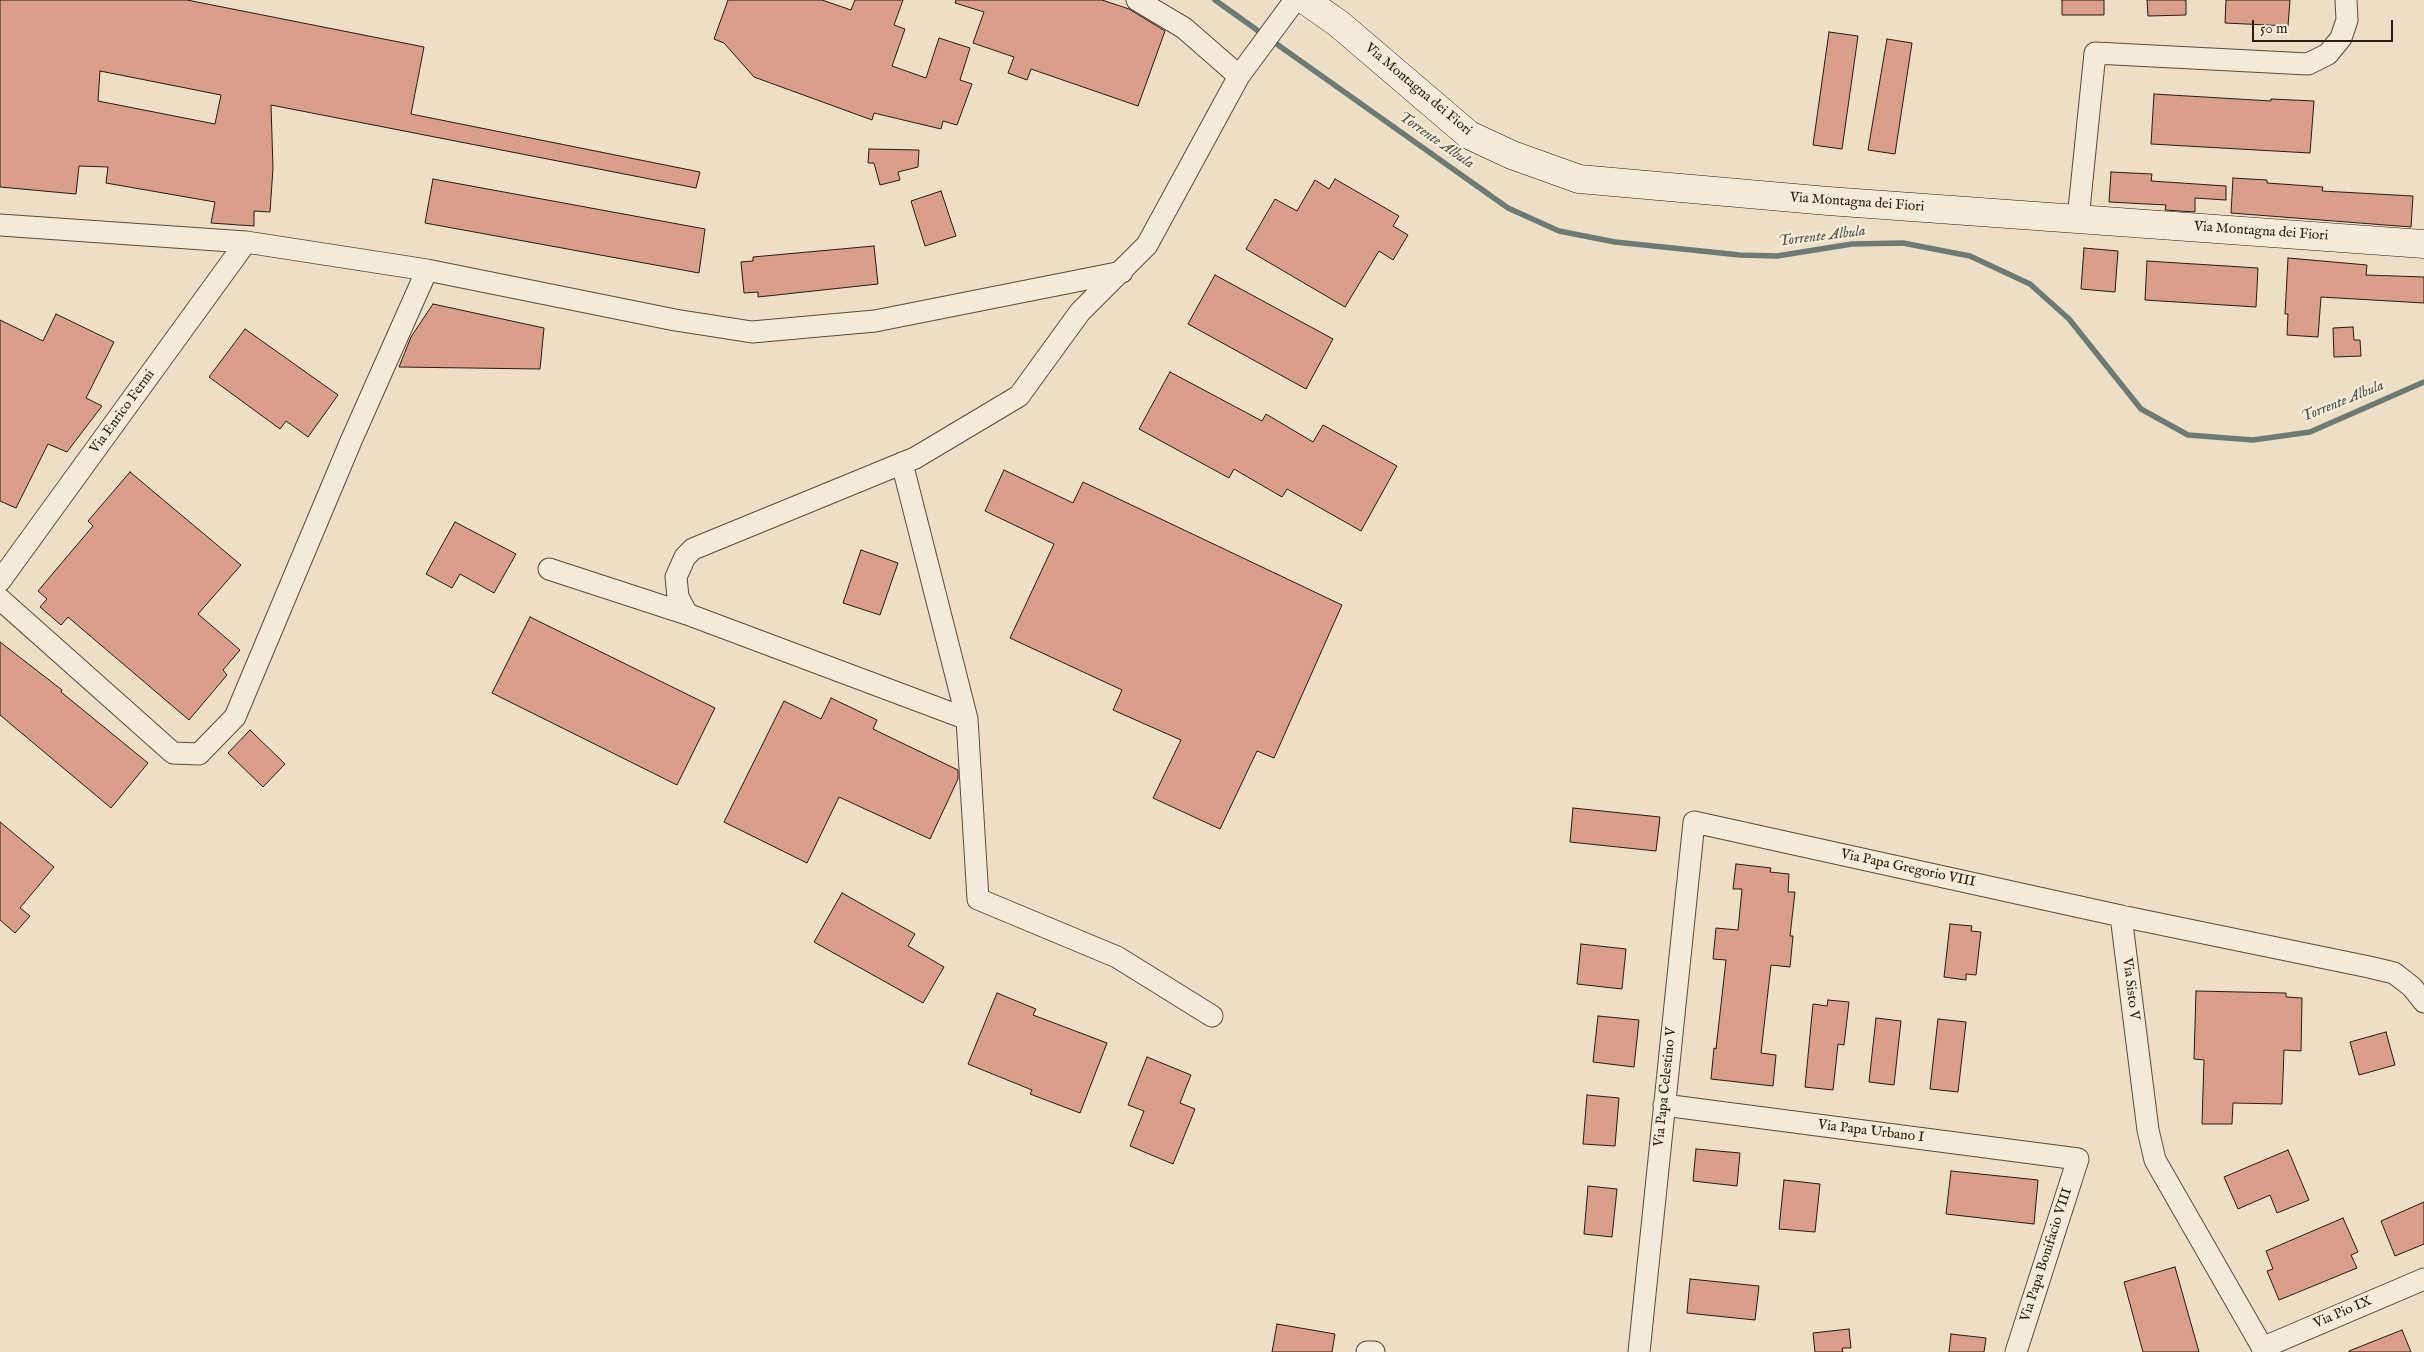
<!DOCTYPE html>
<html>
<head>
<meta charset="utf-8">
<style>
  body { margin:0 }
  #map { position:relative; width:2424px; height:1352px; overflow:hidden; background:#eddfc5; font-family:"IM FELL English",serif }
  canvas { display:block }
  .scale { position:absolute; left:2252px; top:20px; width:141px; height:22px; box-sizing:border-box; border:2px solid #2a1a10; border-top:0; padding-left:6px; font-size:15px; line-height:18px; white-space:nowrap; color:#2a1a10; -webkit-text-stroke:4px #f3ead9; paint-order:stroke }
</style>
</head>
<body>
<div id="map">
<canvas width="2424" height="1352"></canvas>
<div class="scale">50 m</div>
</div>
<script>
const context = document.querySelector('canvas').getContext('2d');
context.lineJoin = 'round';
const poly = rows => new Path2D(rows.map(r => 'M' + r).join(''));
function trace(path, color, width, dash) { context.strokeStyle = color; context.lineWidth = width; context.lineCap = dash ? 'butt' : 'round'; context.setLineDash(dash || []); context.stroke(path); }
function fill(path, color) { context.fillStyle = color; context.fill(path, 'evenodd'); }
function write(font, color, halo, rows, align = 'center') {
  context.font = font + ' "IM FELL English",serif'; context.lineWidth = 4.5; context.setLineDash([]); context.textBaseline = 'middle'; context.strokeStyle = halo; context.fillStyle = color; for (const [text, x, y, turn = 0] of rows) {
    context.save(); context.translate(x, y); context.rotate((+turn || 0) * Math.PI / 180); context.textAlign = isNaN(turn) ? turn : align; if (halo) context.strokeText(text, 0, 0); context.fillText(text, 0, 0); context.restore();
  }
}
const stream = poly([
  [1215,0,1264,35],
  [1271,40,1508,208,1559,231,1615,242,1740,255,1777,256,1852,244,1903,243,1970,256,2030,284,2069,319,2141,409,2188,435,2253,440,2310,432,2424,382]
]);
const building = poly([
  [0,0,187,0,424,47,411,114,700,172,696,188,271,105,273,168,270,212,254,211,254,226,211,223,215,202,106,183,108,167,79,166,76,194,0,187,0,0],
  [100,71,221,95,215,124,98,101,100,71],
  [728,0,822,0,851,10,855,0,903,0,894,25,905,29,892,66,926,78,939,38,970,48,960,80,972,84,957,125,943,121,941,129,874,113,872,120,754,77,724,43,714,39,728,0],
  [956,0,1102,0,1129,9,1165,31,1138,106,1031,69,1027,80,1008,73,1014,57,973,43,984,12,955,3,956,0],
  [2062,0,2104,0,2104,15,2062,15,2062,0],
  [2147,0,2186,0,2186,15,2148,16,2147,0],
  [2226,0,2290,0,2288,26,2225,23,2226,0],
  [1829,32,1858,36,1842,149,1813,145,1829,32],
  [1887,39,1912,43,1895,154,1868,150,1887,39],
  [2154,94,2271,101,2271,99,2314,101,2310,153,2151,144,2154,94],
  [869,149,919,150,918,167,898,172,900,180,880,185,874,163,868,163,869,149],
  [2111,172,2152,174,2151,181,2226,186,2226,200,2195,198,2195,212,2165,210,2166,205,2109,202,2111,172],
  [2233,178,2267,180,2267,183,2323,187,2322,191,2413,196,2411,227,2231,213,2233,178],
  [433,179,705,229,699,273,425,223,433,179],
  [1335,179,1399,216,1393,226,1408,235,1393,260,1379,251,1345,307,1246,249,1275,199,1297,211,1315,180,1329,189,1335,179],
  [941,191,956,236,925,246,911,201,941,191],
  [874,246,878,284,758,297,758,292,744,293,741,262,753,261,753,257,874,246],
  [2084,248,2118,251,2115,292,2081,289,2084,248],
  [2288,258,2367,265,2366,275,2424,277,2424,303,2321,297,2318,337,2287,335,2288,314,2285,314,2288,258],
  [2147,261,2258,268,2256,307,2145,300,2147,261],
  [1215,275,1333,339,1306,389,1188,324,1215,275],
  [433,304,544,328,540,369,399,367,411,337,433,304],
  [56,314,114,342,86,398,102,406,67,452,48,444,16,508,0,501,0,320,43,341,56,314],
  [2353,327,2354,340,2360,340,2361,356,2334,357,2333,328,2353,327],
  [245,329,338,395,308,437,286,421,280,429,209,377,245,329],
  [1170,372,1262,421,1266,414,1313,442,1323,425,1397,466,1361,531,1287,489,1282,497,1234,469,1229,478,1139,429,1170,372],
  [1004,470,1073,503,1083,482,1342,605,1274,758,1257,751,1220,829,1153,798,1181,740,1113,710,1122,690,1010,638,1054,544,985,511,1004,470],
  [130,472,241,565,198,614,240,650,223,670,227,675,189,720,68,617,61,625,40,607,47,599,38,591,93,526,88,521,130,472],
  [455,522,516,554,494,593,460,574,452,588,426,574,455,522],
  [861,550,898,563,880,615,843,603,861,550],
  [530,617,715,708,677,785,492,693,530,617],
  [0,642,62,690,61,692,148,763,111,808,0,715,0,642],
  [831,698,877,720,873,729,958,770,958,779,930,839,839,797,807,863,724,822,784,701,821,719,831,698],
  [250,730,285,764,263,787,228,753,250,730],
  [1573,808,1660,817,1656,851,1570,842,1573,808],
  [0,822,54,867,20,908,30,916,15,933,0,920,0,822],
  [1736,864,1771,868,1770,872,1789,874,1788,892,1795,892,1790,936,1793,936,1790,967,1771,965,1761,1053,1776,1055,1773,1086,1711,1079,1714,1048,1716,1049,1726,960,1713,959,1716,928,1738,930,1742,889,1733,889,1736,864],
  [842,893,915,934,908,946,944,967,923,1003,814,942,842,893],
  [1950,924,1972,926,1971,931,1981,932,1976,975,1966,974,1966,980,1944,977,1950,924],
  [1581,944,1626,949,1622,989,1577,984,1581,944],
  [2196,991,2286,993,2286,997,2302,998,2301,1051,2284,1050,2282,1104,2233,1103,2232,1124,2202,1124,2204,1060,2194,1059,2196,991],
  [997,993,1036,1009,1033,1015,1107,1043,1080,1113,1030,1094,1032,1090,968,1064,997,993],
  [1828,1000,1849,1002,1844,1045,1838,1044,1833,1090,1805,1087,1813,1004,1827,1006,1828,1000],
  [1598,1016,1639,1020,1634,1067,1593,1062,1598,1016],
  [1876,1018,1901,1021,1894,1085,1869,1082,1876,1018],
  [1938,1019,1966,1022,1958,1092,1930,1089,1938,1019],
  [2386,1032,2395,1065,2359,1075,2350,1042,2386,1032],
  [1147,1057,1191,1075,1180,1103,1195,1109,1173,1164,1130,1146,1144,1111,1128,1105,1147,1057],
  [1587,1095,1619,1098,1615,1146,1583,1144,1587,1095],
  [1696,1149,1740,1153,1737,1186,1693,1181,1696,1149],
  [2288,1150,2309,1200,2277,1213,2270,1195,2238,1209,2224,1177,2288,1150],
  [1951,1171,2038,1180,2034,1224,1946,1214,1951,1171],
  [1784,1180,1820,1184,1815,1232,1779,1229,1784,1180],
  [1588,1186,1617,1189,1612,1237,1584,1234,1588,1186],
  [2424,1202,2424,1244,2395,1256,2381,1221,2424,1202],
  [2343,1218,2358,1252,2351,1255,2357,1268,2279,1300,2267,1271,2273,1269,2266,1251,2343,1218],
  [2175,1267,2199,1352,2143,1352,2124,1282,2175,1267],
  [1690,1279,1759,1286,1755,1320,1687,1313,1690,1279],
  [1277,1324,1335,1334,1332,1352,1272,1352,1277,1324],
  [1849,1329,1851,1348,1842,1348,1843,1352,1815,1352,1813,1333,1849,1329],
  [2402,1330,2411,1352,2349,1352,2349,1351,2402,1330],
  [1951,1334,1986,1338,1984,1352,1949,1352,1951,1334]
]);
const minor = poly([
  [1137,0,1184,28,1239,76],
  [2078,219,2095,53,2308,64,2328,54,2341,38,2347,20,2346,0],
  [0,225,246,242,427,270,675,320,752,332,875,321,1122,272],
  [902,463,967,719,978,899,1117,957,1212,1016],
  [549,569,687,614,967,719],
  [0,581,246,242],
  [0,599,173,753,199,754,235,717,351,441,427,270],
  [687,614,678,597,676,577,685,557,693,549,915,458,1019,396,1080,312,1147,245,1239,76,1295,0],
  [2121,916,2148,1130,2155,1160,2265,1352],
  [1664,1105,2078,1159,2016,1352],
  [2262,1348,2424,1279],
  [1367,1352,1374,1352],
  [1639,1352,1694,822,2121,916,2369,967,2394,973,2412,987,2424,1002]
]);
const secondary = poly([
  [1305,0,1339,24,1469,135,1512,155,1579,179,1828,201,2424,244]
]);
const streetNames = [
  ["Via Montagna dei Fiori",1418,90,40],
  ["Via Montagna dei Fiori",1857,203,4],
  ["Via Montagna dei Fiori",2261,232,4],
  ["Via Enrico Fermi",123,412,-54],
  ["Via Papa Gregorio VIII",1908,869,12],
  ["Via Sisto V",2130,989,83],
  ["Via Papa Celestino V",1666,1087,-84],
  ["Via Papa Urbano I",1871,1132,7],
  ["Via Papa Bonifacio VIII",2047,1255,-72],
  ["Via Pio IX",2343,1313,-23]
];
const waterNames = [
  ["Torrente Albula",1436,141,35],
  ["Torrente Albula",1822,237,-7],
  ["Torrente Albula",2343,402,-22]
];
trace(stream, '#6d7b77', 5.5);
fill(building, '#d99f8b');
trace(building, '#2a1a10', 1);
trace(minor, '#5b4b3d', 23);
trace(secondary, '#2a1a10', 29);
trace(minor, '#f3ead9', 21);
trace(secondary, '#f3ead9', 28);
write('14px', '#2a1a10', '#f3ead9', streetNames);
write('italic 15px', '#51524c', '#f3ead9', waterNames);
</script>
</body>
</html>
